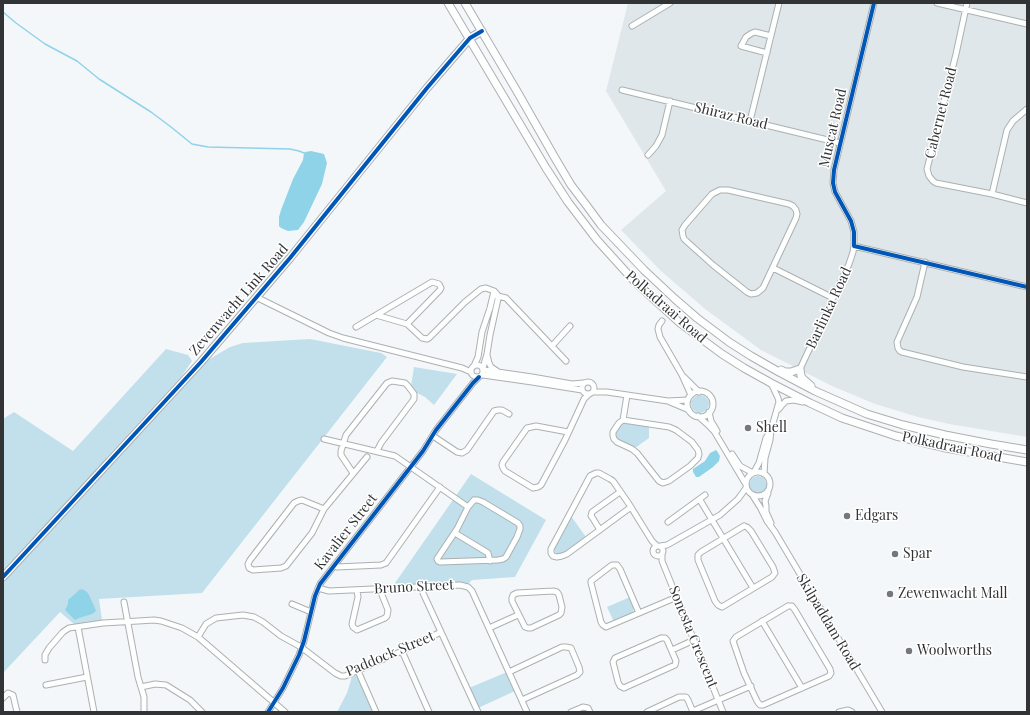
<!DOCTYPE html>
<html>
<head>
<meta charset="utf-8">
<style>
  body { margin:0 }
  #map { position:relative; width:1030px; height:715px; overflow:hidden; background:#f4f7f9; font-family:"Playfair Display",serif }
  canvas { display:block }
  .frame { position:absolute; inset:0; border:4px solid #313334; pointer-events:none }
</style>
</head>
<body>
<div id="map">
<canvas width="1030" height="715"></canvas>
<div class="frame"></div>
</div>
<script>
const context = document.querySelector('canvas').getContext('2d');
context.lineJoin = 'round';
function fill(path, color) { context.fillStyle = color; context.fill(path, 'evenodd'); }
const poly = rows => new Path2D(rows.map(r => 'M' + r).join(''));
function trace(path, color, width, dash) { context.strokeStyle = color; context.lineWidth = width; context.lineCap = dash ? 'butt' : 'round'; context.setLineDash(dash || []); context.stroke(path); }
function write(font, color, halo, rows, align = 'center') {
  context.font = font + ' "Playfair Display",serif'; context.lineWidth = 3; context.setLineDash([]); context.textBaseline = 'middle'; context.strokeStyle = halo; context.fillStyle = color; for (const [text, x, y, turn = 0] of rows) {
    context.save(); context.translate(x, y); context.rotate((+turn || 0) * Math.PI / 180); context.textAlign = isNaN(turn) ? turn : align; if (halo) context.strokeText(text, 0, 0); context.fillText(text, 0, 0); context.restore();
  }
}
const built = poly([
  [628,3,1027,3,1027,437,949,424,918,417,875,404,832,386,761,350,705,309,661,271,621,230,666,191,606,91]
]);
const green = poly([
  [310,339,381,353,387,357,202,593,99,599,102,620,75,625,60,612,3,673,3,581,208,360,230,347,243,343],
  [166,349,188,355,192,361,181,377,107,457,105,461,3,570,3,419,14,412,73,451],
  [414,367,457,374,434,405,425,397,417,393,411,386],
  '691 404a9 9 0 1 1 18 0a9 9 0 1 1-18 0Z',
  [623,422,649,426,649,438,635,448,616,438,615,436,615,433,619,425],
  [471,474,546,520,515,577,472,580,468,584,462,582,395,586,395,583],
  '749 485a9 9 0 1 1 18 0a9 9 0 1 1-18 0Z',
  [571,516,586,537,566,552,557,554,555,552,554,548],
  [630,597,634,607,633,613,614,622,607,607],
  [507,672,515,691,478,708,469,688],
  [354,675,358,677,374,712,337,712,347,693,351,680,351,676]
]);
const water = poly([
  [311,151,324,154,327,163,322,184,304,222,298,230,288,231,281,228,279,226,279,217,281,210,293,179,303,160,304,153,305,152],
  [716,450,717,451,720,456,719,461,713,467,699,477,696,477,693,472,693,469,705,461,710,453],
  [82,589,87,592,89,595,94,606,96,611,92,614,79,618,75,620,65,610,68,604,68,600,75,594,79,590]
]);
const stream = poly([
  [3,12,16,23,45,44,77,61,99,79,151,112,171,127,192,144,208,147,290,149,299,151,304,153]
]);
const street = poly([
  [874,3,834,170,833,183,835,192,851,221,854,232,854,246,1027,287],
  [937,3,1027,24],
  [967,3,956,54,927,169,929,176,933,181,936,183,992,194,1007,130,1013,121,1027,109],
  [632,26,670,3],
  [767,53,741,46,746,37,752,33,755,32,771,36],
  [622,90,840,143],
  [750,121,779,3],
  [648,155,656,146,662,135,670,101],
  [720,190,728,190,789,204,793,206,796,210,797,214,796,218,763,288,757,293,751,294,747,292,713,265,684,239,683,236,682,230,685,225,712,194,720,190],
  [992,194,1027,203],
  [925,262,917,297,897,342,898,348,900,351,902,352,963,367,1027,377],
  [773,268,833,298],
  [498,296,506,298,566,361],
  [256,297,329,333,343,338,462,368,471,372],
  [376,315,407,324,422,338,427,339,429,338,465,302,481,289,486,288,494,291,497,294,498,299,490,335,487,354,483,368],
  [662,321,659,325,658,329,660,337,682,375,691,395],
  [356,327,432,282,439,284,441,288,440,290,407,324],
  [552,346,570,326],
  [487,355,489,363,491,367,497,371],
  '471 371a6 6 0 1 1 12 0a6 6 0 1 1-12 0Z',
  [474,366,478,357,482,332,490,308,494,291],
  [800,369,849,264,853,252,854,246],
  [484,370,532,377,572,384,583,383],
  [483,375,532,382,582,390],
  [684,377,699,392],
  '582 388a6 6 0 1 1 12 0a6 6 0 1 1-12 0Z',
  '687 404a13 13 0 1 1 26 0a13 13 0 1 1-26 0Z',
  [593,392,607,392,668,401,688,400],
  [670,402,689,410],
  [779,409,782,405,786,401,794,400,803,402],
  [709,412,711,421,717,431],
  [698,416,708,425,714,431,745,483],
  [623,420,669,427,676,430,692,442,698,450,699,454,698,458,690,466,669,481,663,483,659,481,637,453,632,449,617,442,614,439,613,436,613,432,619,423,623,420,627,395],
  [568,432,536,426,527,428,503,462,502,465,503,468,505,471,533,488,538,487,541,485,565,440,584,399,589,394],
  [433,436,457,452,462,453,467,450,494,411,498,410,502,410,509,414],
  [324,439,395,456,468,507],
  [732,454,740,466,753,473],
  '746 484a12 12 0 1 1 24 0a12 12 0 1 1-24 0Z',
  [754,472,759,463,766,438,770,432],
  [353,473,341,455,341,451,346,435,387,383,392,381,405,383,408,386,414,394,414,399,381,443,377,451],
  [764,474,765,458,770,440,771,430,779,402,778,398,771,383],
  [768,493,765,501,766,506,766,512,771,523],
  [753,496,760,507,767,521,775,532,882,712],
  [474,500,478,500,483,502,518,523,520,526,520,529,517,537,506,557,503,559,498,560,440,562,438,561,437,559,457,529,468,507,474,500],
  [700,500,753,588],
  [631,507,567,554,562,556,557,557,553,556,551,553,551,549,589,478,590,476,596,473,599,473,610,479,613,481,629,504,652,541,657,546],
  [324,509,312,533,286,566,281,568,253,570,249,568,248,564,250,560,294,503,298,501,302,500,324,509,367,457],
  [668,522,705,495],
  [744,526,747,527,751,531,773,567,775,573,772,577,722,607,718,605,715,601,698,560,698,555,701,552,744,526],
  [600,530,592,517,591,516,592,512,620,492],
  [455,533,488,553,490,561],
  '653 551a5 5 0 1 1 10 0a5 5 0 1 1-10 0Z',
  [660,546,667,545,720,515,738,499,746,488],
  [662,554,662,561,723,712],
  [334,566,337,567,381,565,386,563,440,487],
  [422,586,423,593,441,632,478,712],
  [318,588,329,591,460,585,468,587,472,591,527,712],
  [357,590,358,597,352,624,353,627,357,630,385,618,387,616,388,610,382,595,380,589],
  [553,591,557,592,559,595,562,607,561,613,559,615,531,628,528,628,525,627,512,601,512,598,513,595,517,593,553,591],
  [124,602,138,677,144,697,144,712],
  [292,604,311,612],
  [788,606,792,606,795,610,830,669,831,673,829,676,827,677,763,705,760,705,757,701,744,673,733,641,736,637,788,606],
  [639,613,620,569,617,565,612,565,591,581,591,583,601,622,603,625,606,627,677,597],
  [762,621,802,688],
  [78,627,94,712],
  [489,628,518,615],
  [198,637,206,624,216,618,243,615,254,617,263,622,281,636,301,647,335,673,341,676,345,676,402,651,441,632],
  [661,638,665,638,667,640,676,661,675,665,626,687,624,688,620,686,618,682,613,662,615,658,661,638],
  [672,650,694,640],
  [402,651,429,712],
  [45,660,45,655,49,648,63,632,69,628,103,623,138,621,154,620,161,621,182,628,198,637,285,712],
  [358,671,376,712],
  [509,672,562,647,566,647,571,648,579,667,580,672,577,675,522,700],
  [46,685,87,677],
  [141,687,155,684,166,685,190,700,202,712],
  [3,698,8,693,13,695,17,712],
  [693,711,751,686],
  [268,712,283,688,299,655,304,641,315,596,320,584,423,451,436,430,473,383,479,377],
  [571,712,583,707,588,708,590,712],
  [647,712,679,697,686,697,688,700,693,712],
  [839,712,848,710,852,712]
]);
const secondary = poly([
  [448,3,546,168,568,202,597,240,635,282,680,323,722,354,744,368,771,383,810,403,842,418,896,436,946,448,1027,462],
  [465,3,518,93,555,158,571,185,587,206,601,225,644,270,675,299,697,318,729,342,751,356,779,372,815,391,867,414,903,425,945,435,991,444,1027,450],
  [781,370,785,372,791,372,800,369,801,376,803,379,811,386],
  [3,577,201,362,290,258,427,88,470,38,482,31]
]);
const cycleway = poly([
  [874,3,834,170,833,183,835,192,851,221,854,232,854,246,1027,287],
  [3,577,201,362,290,258,427,88,470,38,482,31],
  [268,712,283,688,299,655,304,641,315,596,320,584,423,451,436,430,473,383,479,377]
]);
const markers = [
  [748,428,4,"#757879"],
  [847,516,4,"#757879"],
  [895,554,4,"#757879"],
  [890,594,4,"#757879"],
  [909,651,4,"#757879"]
];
const streetNames = [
  ["Cabernet Road",941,113,-76],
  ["Shiraz Road",731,116,14],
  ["Muscat Road",833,128,-77],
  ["Zevenwacht Link Road",239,300,-49],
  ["Polkadraai Road",666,307,41],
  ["Barlinka Road",829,308,-65],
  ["Polkadraai Road",952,447,12],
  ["Kavalier Street",346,532,-52],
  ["Bruno Street",414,587,-3],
  ["Skilpaddam Road",828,622,59],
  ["Sonesta Crescent",693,637,68],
  ["Paddock Street",390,654,-23]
];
const poiNames = [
  ["Shell",756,428],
  ["Edgars",855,516],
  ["Spar",903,554],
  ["Zewenwacht Mall",898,594],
  ["Woolworths",917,651]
];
fill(built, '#dfe7ea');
fill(green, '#c1e0eb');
fill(water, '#8fd3e8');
trace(stream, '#8fd3e8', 1.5);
trace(street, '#adb0b1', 7);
trace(secondary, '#adb0b1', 9);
trace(street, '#fdfefe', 5);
trace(secondary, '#fdfefe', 7);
trace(cycleway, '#0057b8', 4);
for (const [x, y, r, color] of markers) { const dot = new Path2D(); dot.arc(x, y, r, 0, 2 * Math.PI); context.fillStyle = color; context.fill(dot); trace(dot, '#fff', 1.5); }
write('14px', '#313334', '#fff', streetNames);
write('14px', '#313334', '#fff', poiNames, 'left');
</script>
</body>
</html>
